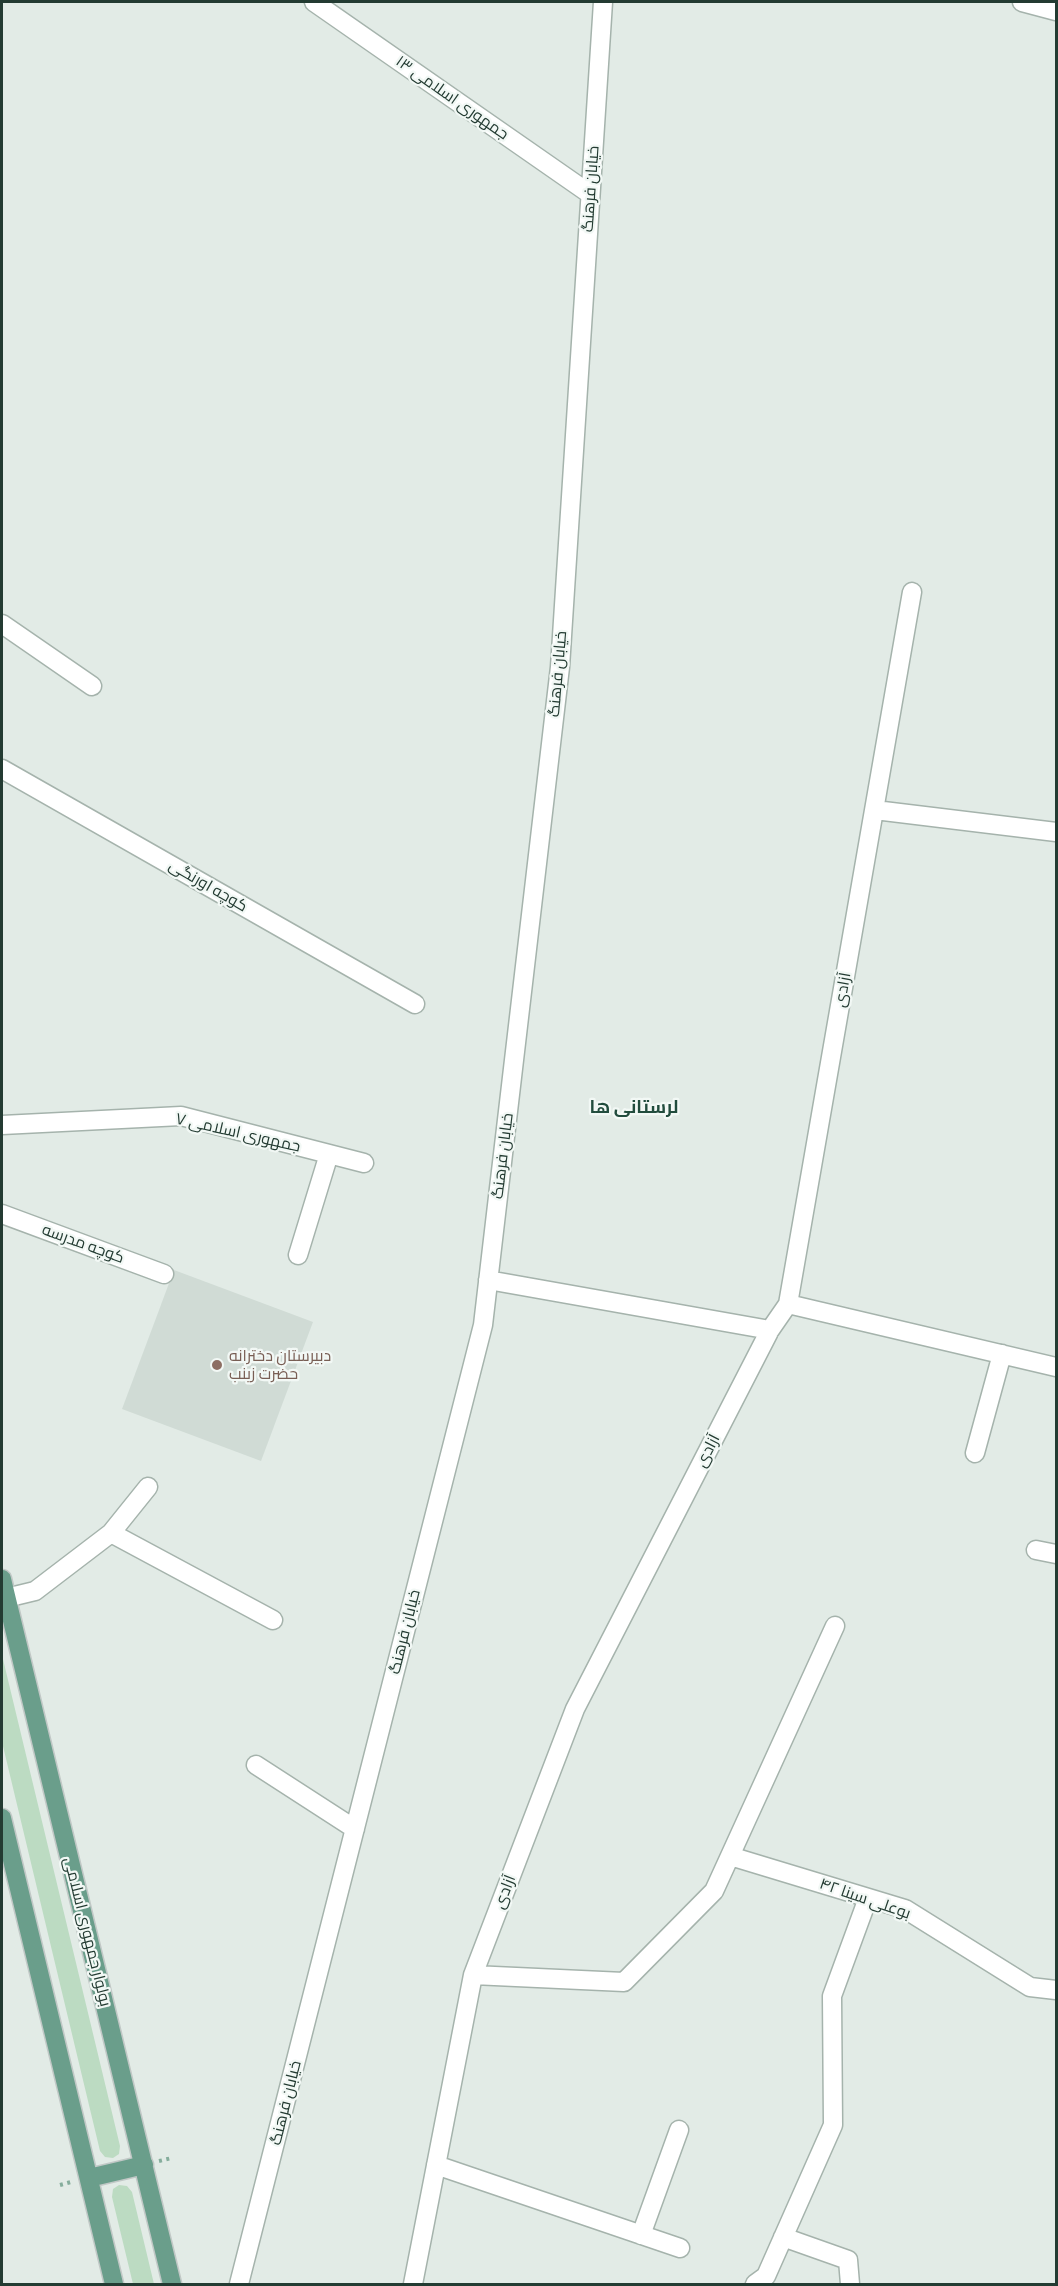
<!DOCTYPE html>
<html>
<head>
<meta charset="utf-8">
<style>
  body { margin:0 }
  #map { position:relative; width:1058px; height:2286px; overflow:hidden; background:#e2ebe6; font-family:"PT Sans Narrow",sans-serif }
  canvas { display:block }
  .frame { position:absolute; inset:0; border:3px solid #233b32; pointer-events:none }
</style>
</head>
<body>
<div id="map">
<canvas width="1058" height="2286"></canvas>
<div class="frame"></div>
</div>
<script>
const context = document.querySelector('canvas').getContext('2d');
context.lineJoin = 'round';
function fill(path, color) { context.fillStyle = color; context.fill(path, 'evenodd'); }
const poly = rows => new Path2D(rows.map(r => 'M' + r).join(''));
function trace(path, color, width, dash) { context.strokeStyle = color; context.lineWidth = width; context.lineCap = dash ? 'butt' : 'round'; context.setLineDash(dash || []); context.stroke(path); }
function write(font, color, halo, rows, align = 'center') {
  context.font = font + ' "PT Sans Narrow",Cairo,sans-serif'; context.lineWidth = 4.5; context.setLineDash([]); context.textBaseline = 'middle'; context.strokeStyle = halo; context.fillStyle = color; for (const [text, x, y, turn = 0] of rows) {
    context.save(); context.translate(x, y); context.rotate((+turn || 0) * Math.PI / 180); context.textAlign = isNaN(turn) ? turn : align; if (halo) context.strokeText(text, 0, 0); context.fillText(text, 0, 0); context.restore();
  }
}
const built = poly([
  [174,1270,313,1322,261,1461,122,1409]
]);
const green = poly([
  [2,1655,120,2146,119,2154,113,2158,105,2157,100,2151,2,1742],
  [119,2185,127,2186,132,2192,154,2284,133,2284,112,2197,113,2189]
]);
const path = poly([
  [159,2161,172,2158],
  [60,2185,71,2182]
]);
const minor = poly([
  [314,2,590,194],
  [1022,2,1056,11],
  [2,624,92,686],
  [2,769,415,1004],
  [875,810,1056,832],
  [2,1125,181,1116,364,1163],
  [2,1214,164,1274],
  [298,1255,329,1154],
  [488,1280,770,1330],
  [788,1304,1056,1367],
  [975,1453,1002,1354],
  [111,1533,273,1620],
  [1036,1550,1056,1554],
  [6,1598,35,1591,111,1533,148,1487],
  [256,1765,355,1829],
  [730,1856,905,1909,1030,1987,1056,1990],
  [473,1975,624,1982,714,1891,835,1626],
  [436,2165,680,2248],
  [641,2235,679,2130],
  [783,2237,848,2260,850,2284],
  [239,2284,483,1325,560,667,603,2],
  [413,2284,473,1975,575,1709,770,1330,788,1304,912,592],
  [755,2284,766,2276,833,2125,832,1996,868,1898]
]);
const major = poly([
  [2,1579,172,2284],
  [2,1818,114,2284],
  [89,2178,144,2165]
]);
const markers = [
  [217,1365,6,"#8d6e63"]
];
const streetNames = [
  ["جمهوری اسلامی ۱۳",452,98,35],
  ["خیابان فرهنگ",591,189,-86],
  ["خیابان فرهنگ",558,674,-85],
  ["کوچه اورنگی",208,886,30],
  ["آزادی",843,990,-80],
  ["جمهوری اسلامی ۷",238,1133,13],
  ["خیابان فرهنگ",503,1156,-83],
  ["کوچه مدرسه",83,1244,20],
  ["آزادی",708,1451,-63],
  ["خیابان فرهنگ",405,1632,-76],
  ["آزادی",505,1892,-69],
  ["بوعلی سینا ۴۲",865,1899,19],
  ["بولوار جمهوری اسلامی",87,1932,76],
  ["خیابان فرهنگ",286,2103,-76]
];
const educationNames = [
  ["دبیرستان دخترانه",229,1356],
  ["حضرت زینب",229,1374]
];
const neighbourhoodNames = [
  ["لرستانی ها",634,1108]
];
fill(built, '#d0dbd5');
fill(green, '#bcdbc2');
trace(minor, '#a5b3ac', 21);
trace(major, '#c1c8c6', 21);
trace(path, '#85ad9c', 4, [3, 4.5]);
trace(minor, '#fff', 18);
trace(major, '#6a9e8b', 18);
for (const [x, y, r, color] of markers) { const dot = new Path2D(); dot.arc(x, y, r, 0, 2 * Math.PI); context.fillStyle = color; context.fill(dot); trace(dot, '#f2f8f5', 2); }
write('16px', '#233b32', '#f2f8f5', streetNames);
write('16px', '#785e54', '#f2f8f5', educationNames, 'left');
write('bold 18px', '#214c3d', '#f2f8f5', neighbourhoodNames);
</script>
</body>
</html>
